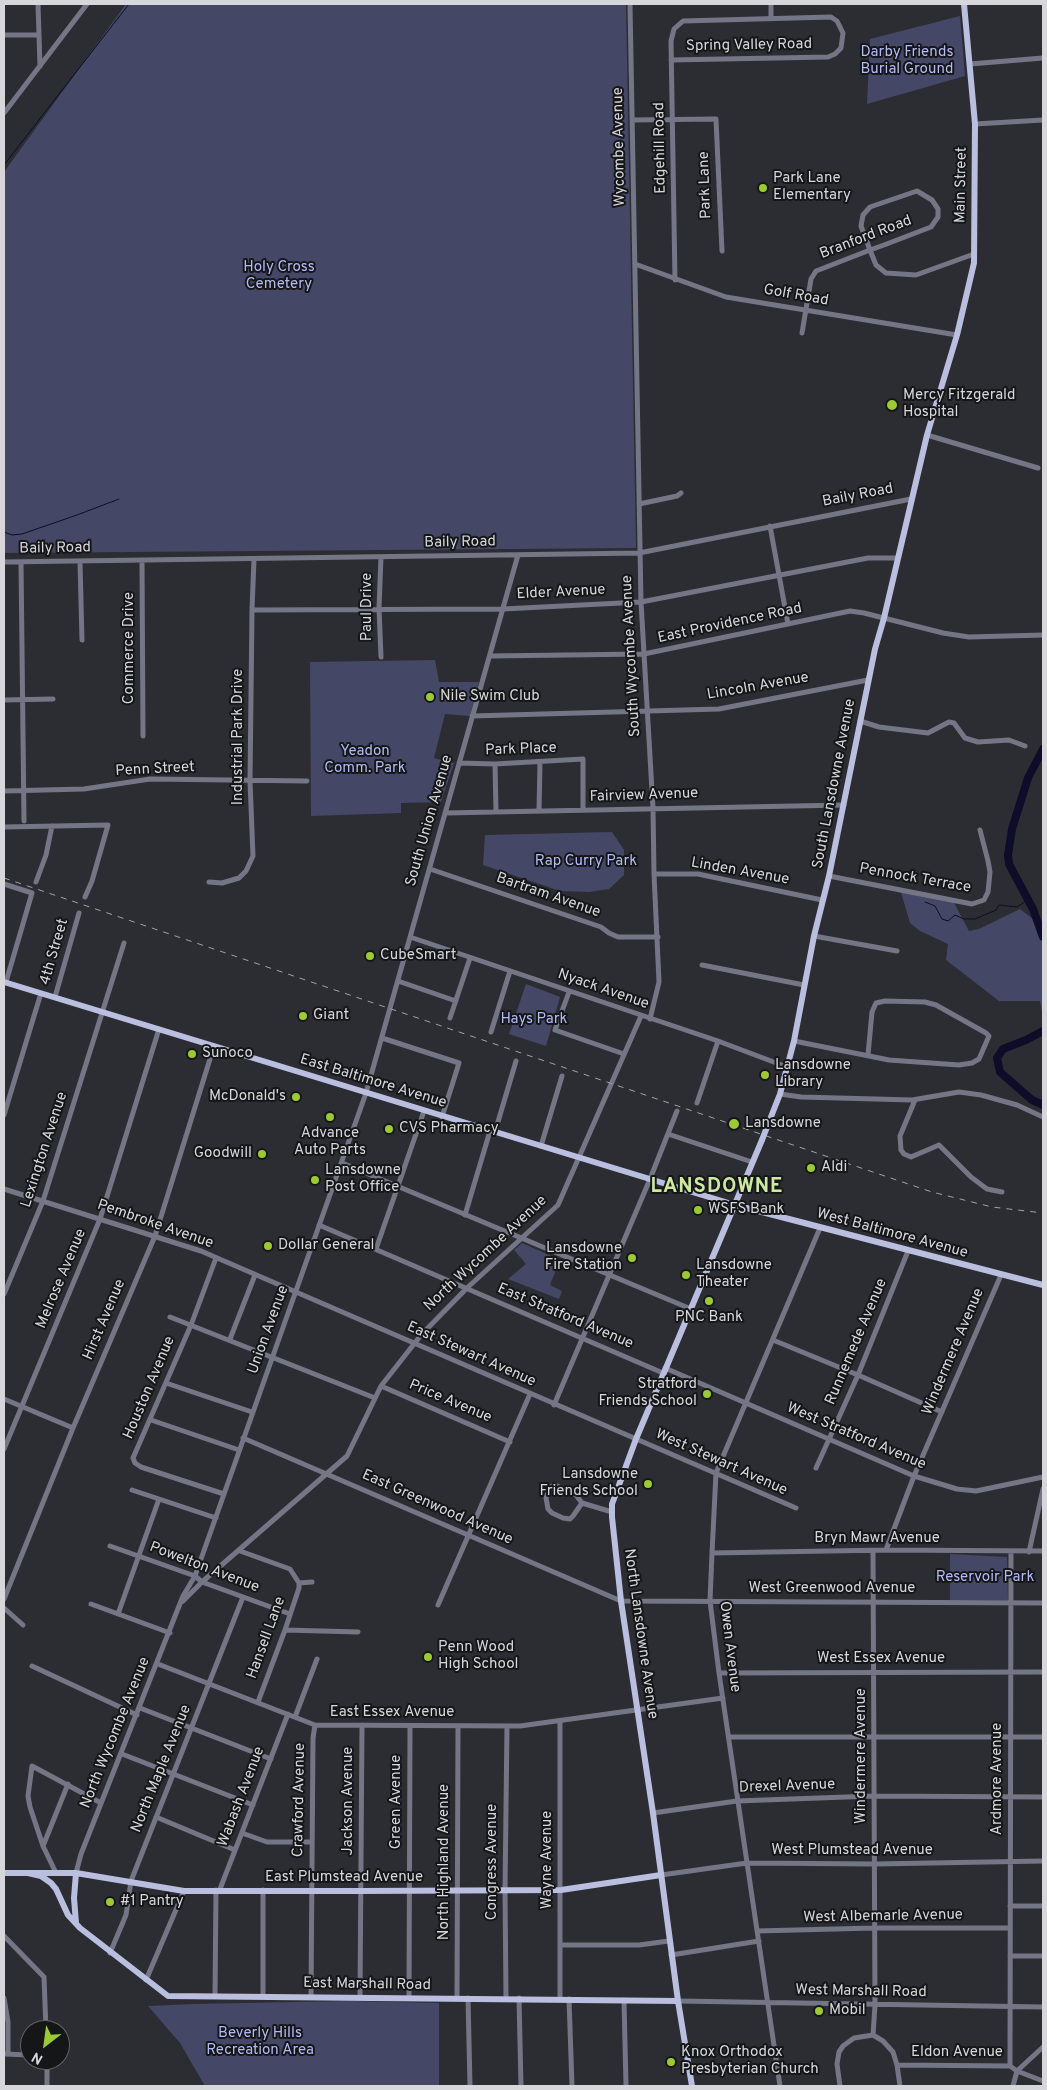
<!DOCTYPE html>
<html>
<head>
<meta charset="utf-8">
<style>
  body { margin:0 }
  #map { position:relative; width:1047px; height:2090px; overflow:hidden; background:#2c2d33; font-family:Overpass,sans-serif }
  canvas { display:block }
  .frame { position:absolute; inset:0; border:5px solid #d7d7db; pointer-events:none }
  .north { position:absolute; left:20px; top:2020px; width:50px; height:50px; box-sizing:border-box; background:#151618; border:1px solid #636366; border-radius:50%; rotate:210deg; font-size:14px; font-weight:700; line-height:20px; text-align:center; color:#d7d7db }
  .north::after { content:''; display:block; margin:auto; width:18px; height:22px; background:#9cca32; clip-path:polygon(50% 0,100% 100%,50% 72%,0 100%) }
</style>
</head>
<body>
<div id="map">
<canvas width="1047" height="2090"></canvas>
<div class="frame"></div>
<div class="north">N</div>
</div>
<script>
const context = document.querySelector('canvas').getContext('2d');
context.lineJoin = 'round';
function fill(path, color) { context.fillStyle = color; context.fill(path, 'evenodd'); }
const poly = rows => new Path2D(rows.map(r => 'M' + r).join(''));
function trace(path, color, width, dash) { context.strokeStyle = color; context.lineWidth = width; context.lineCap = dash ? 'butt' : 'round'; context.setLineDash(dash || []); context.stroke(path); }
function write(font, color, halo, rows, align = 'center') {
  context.font = font + ' Overpass,sans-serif'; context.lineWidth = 4; context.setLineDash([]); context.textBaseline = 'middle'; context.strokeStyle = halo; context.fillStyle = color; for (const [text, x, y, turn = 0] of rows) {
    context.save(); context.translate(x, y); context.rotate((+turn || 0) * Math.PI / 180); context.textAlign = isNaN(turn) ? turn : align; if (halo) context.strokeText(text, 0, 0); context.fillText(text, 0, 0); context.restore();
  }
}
const green = poly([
  [126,4,626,4,636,548,4,553,4,172],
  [960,16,965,76,867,104,870,39],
  [435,660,439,682,479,682,470,716,445,714,434,758,454,763,441,802,401,803,401,813,311,816,310,662],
  [612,832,624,850,624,875,609,889,589,892,560,891,483,865,485,835],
  [900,889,952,899,969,931,979,929,1020,909,1038,923,1043,937,1043,1019,1040,1001,999,1001,946,960,948,944,920,931,910,923],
  [526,984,560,997,546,1046,509,1034],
  [522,1243,560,1260,550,1285,562,1291,559,1299,508,1279,526,1264,514,1250],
  [950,1554,1007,1557,1008,1600,950,1600],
  [348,2001,439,2003,439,2086,205,2086,180,2043,148,2006,194,2004]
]);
const stream = poly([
  [4,165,129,4],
  [4,532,12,535,22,534,77,515,119,499],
  [925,902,935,906,942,919,948,921,955,915,964,919,975,919,996,910,999,905,1017,907,1029,899]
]);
const river = poly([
  [1043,749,1028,778,1012,829,1008,855,1009,864,1033,909,1043,937],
  [1043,1031,1026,1040,1003,1049,997,1058,1000,1072,1032,1100,1043,1105]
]);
const minor = poly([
  [38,4,40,66],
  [630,4,641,602,653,808,654,874,659,982,650,1019],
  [771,4,771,18],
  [4,35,38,35],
  [671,60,828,57,835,54,841,48,843,33,837,21,831,17,683,21,674,29,671,41,675,280],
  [970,64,1043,58],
  [4,113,87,4],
  [632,120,716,119,722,251],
  [975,124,1043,120],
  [635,264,726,297,957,335],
  [802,333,811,279,816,271,870,250,884,245,931,227,938,217,938,209,932,200,917,191,870,207,863,215,861,226,870,250,876,265,886,273,916,275,974,254],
  [927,435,1038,468],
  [639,504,677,496,681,493],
  [770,526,788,624],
  [142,561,143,736],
  [4,562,639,553,911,499],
  [21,562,24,821],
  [80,562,82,640],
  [252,610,503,609,641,602,868,558,897,558],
  [490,656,644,654,850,611,864,613,943,633,969,637,1043,635],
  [381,657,379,608,381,557],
  [4,700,53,699],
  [472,716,719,709,868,680],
  [860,721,879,727,928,733,949,722,954,723,965,738,978,742,1009,740,1025,746],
  [459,763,495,764,583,759,583,810],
  [495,764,496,812],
  [4,791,84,789,150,779,307,781],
  [539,811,540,762],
  [445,813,844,805],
  [4,827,108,825,92,881,85,897],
  [430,869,601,927,609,933,618,937,658,937],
  [654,874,698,874,822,900],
  [829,876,972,904,984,900,988,892,990,872,988,861,980,830],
  [36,882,46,855,52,826],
  [209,882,222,883,239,878,246,871,253,856,250,781,252,610,254,559],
  [4,884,32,893,6,982],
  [814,936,897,951],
  [410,937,718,1041,787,1067],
  [702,965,804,985],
  [398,981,456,1001],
  [569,992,555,1030,624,1054],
  [55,997,79,913],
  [450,1018,470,958],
  [491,1032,510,971],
  [382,1038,459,1063,442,1117],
  [794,1041,889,1060,959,1065,972,1063,979,1059,989,1036,986,1033,936,1005,925,1002,885,1001,876,1003,872,1012,868,1055],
  [780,1094,801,1097,912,1100,959,1092,981,1095,1017,1105,1043,1117],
  [915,1100,900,1136,901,1150,904,1154,911,1157,939,1145,971,1177,987,1189,1002,1192],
  [697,1103,718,1041],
  [4,1115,41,993],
  [495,1132,516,1061],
  [668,1134,752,1162],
  [541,1146,562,1076],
  [342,1163,691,1309],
  [4,1189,201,1251,796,1508],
  [465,1215,490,1131],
  [319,1225,663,1373],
  [376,1249,424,1111],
  [216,1258,191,1325,133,1458,135,1463,141,1467,224,1494],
  [4,1294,43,1201,124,943],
  [170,1317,375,1398],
  [230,1339,255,1275],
  [773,1340,858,1375,942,1412],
  [665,1368,914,1476,957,1489,976,1491,1043,1477],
  [166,1383,252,1412],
  [381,1386,510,1442],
  [4,1399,73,1428],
  [554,1405,650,1179,677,1111],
  [151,1420,239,1450],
  [243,1438,621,1601,1043,1603],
  [4,1449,100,1219,159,1029],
  [816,1468,858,1375,908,1251],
  [132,1490,216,1518],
  [582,1503,573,1516,570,1519,563,1518,552,1513,548,1509,546,1498,550,1487,555,1485,576,1495,582,1503,612,1512],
  [110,1546,195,1576,202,1582,290,1614],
  [886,1550,914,1476,1001,1275],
  [240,1551,290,1569,299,1583],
  [1029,1552,1043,1489],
  [712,1553,886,1550,1043,1551],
  [299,1583,312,1582],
  [4,1599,73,1428,155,1236,214,1046],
  [183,1601,202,1582,347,1456,381,1386,421,1335,467,1288,558,1205,641,1016],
  [91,1604,170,1633],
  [438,1605,530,1394],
  [4,1608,23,1625],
  [118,1614,159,1499],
  [285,1630,358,1632],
  [158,1664,315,1725,520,1726,723,1698],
  [32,1666,137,1715],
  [719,1673,1043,1672],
  [258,1702,285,1630,299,1588,299,1583],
  [140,1708,271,1759],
  [295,1717,317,1659],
  [729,1737,1043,1737],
  [122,1754,253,1805],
  [653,1813,737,1801,873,1796,1043,1797],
  [156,1817,235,1850],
  [242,1833,267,1842,312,1842],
  [43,1846,68,1784],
  [56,1873,43,1846,30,1807,28,1796,32,1766,101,1803],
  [76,1873,81,1854,183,1596,195,1576,366,1093,518,555],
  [661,1875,747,1863,875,1864,1043,1861],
  [220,1889,288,1714],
  [1010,1906,1043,1906],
  [757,1931,874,1928,1010,1928],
  [4,1936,44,1977,46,2030],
  [560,1945,639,1945,669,1941],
  [110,1953,126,1915,131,1881,243,1597],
  [671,1955,759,1941],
  [1010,1956,1043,1956],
  [146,1980,184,1891],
  [215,1996,216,1890],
  [263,1996,263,1890],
  [311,1996,313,1738,315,1725],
  [360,1997,362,1725],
  [4,1998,8,2022,8,2054],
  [409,1998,410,1726],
  [457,1998,458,1726],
  [468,1998,470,2086],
  [506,1998,505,1891,507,1726],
  [519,1998,521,2086],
  [560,1998,560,1722],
  [569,1999,572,2086],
  [624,2000,626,2086],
  [678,2001,1043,2007],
  [873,2035,883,2041,893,2052,897,2065,900,2086],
  [4,2054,30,2055],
  [897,2065,1010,2066,1017,2071,1043,2081],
  [1010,2066,1011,1552],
  [47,2086,47,2060],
  [780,2086,719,1673,710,1601,712,1553,716,1473,820,1228],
  [840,2086,837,2064,839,2052,843,2046,854,2038,873,2035,875,2005,873,1551],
  [1013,2086,1017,2071,1043,2047]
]);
const major = poly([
  [4,982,735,1205,1043,1285],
  [767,1127,780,1094,794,1041,814,936,829,876,875,649,884,618,927,435,957,335,974,263,975,124,964,4],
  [4,1873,76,1873,184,1891,362,1891,561,1890,661,1875],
  [28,1873,41,1876,51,1883,56,1889,68,1915,80,1928,168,1996,678,2001],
  [76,1873,74,1898,76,1923],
  [692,2086,678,2001,653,1813,621,1601,612,1517,612,1504,636,1439,762,1140]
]);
const rail = poly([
  [4,878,932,1192,992,1207,1043,1213]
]);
const majorBridge = poly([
  [762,1140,767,1127]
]);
const markers = [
  [763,188,5,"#9cca32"],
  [892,405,6,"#9cca32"],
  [430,697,5,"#9cca32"],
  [370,956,5,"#9cca32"],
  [303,1016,5,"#9cca32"],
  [192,1054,5,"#9cca32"],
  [765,1075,5,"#9cca32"],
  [296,1097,5,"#9cca32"],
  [330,1117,5,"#9cca32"],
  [734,1124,6,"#9cca32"],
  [389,1129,5,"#9cca32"],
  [262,1154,5,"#9cca32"],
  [811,1168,5,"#9cca32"],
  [315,1180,5,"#9cca32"],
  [698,1210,5,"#9cca32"],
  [268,1246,5,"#9cca32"],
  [632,1258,5,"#9cca32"],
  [686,1275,5,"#9cca32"],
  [709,1301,5,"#9cca32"],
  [707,1394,5,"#9cca32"],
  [648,1484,5,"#9cca32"],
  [428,1657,5,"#9cca32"],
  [110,1902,5,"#9cca32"],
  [819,2011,5,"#9cca32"],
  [671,2062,5,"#9cca32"]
];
const streetNames = [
  ["Spring Valley Road",749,46,-1],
  ["Wycombe Avenue",620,147,-91],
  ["Edgehill Road",661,148,-91],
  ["Park Lane",706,185,-92],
  ["Main Street",962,185,-89],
  ["Branford Road",866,238,-21],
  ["Golf Road",796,296,10],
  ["Baily Road",858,496,-11],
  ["Baily Road",460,543,-1],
  ["Baily Road",55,549,-1],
  ["Elder Avenue",561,593,-3],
  ["Paul Drive",368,607,-90],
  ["East Providence Road",730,624,-12],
  ["Commerce Drive",130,648,-90],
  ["South Wycombe Avenue",632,656,-93],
  ["Lincoln Avenue",758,687,-10],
  ["Industrial Park Drive",239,737,-90],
  ["Park Place",521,750,-2],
  ["Penn Street",155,770,-3],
  ["South Lansdowne Avenue",835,784,-79],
  ["Fairview Avenue",644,796,-2],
  ["South Union Avenue",430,821,-74],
  ["Linden Avenue",740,872,10],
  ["Pennock Terrace",915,879,10],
  ["Bartram Avenue",548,896,19],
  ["4th Street",55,952,-74],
  ["Nyack Avenue",603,990,19],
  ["East Baltimore Avenue",373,1082,17],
  ["Lexington Avenue",45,1150,-72],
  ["Pembroke Avenue",155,1225,19],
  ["West Baltimore Avenue",892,1234,15],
  ["North Wycombe Avenue",486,1254,-43],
  ["Melrose Avenue",62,1279,-67],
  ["East Stratford Avenue",565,1317,23],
  ["Hirst Avenue",105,1320,-67],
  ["Union Avenue",269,1330,-70],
  ["Runnemede Avenue",857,1342,-67],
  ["Windermere Avenue",954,1352,-67],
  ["East Stewart Avenue",471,1355,24],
  ["Houston Avenue",150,1388,-67],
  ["Price Avenue",450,1402,23],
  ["West Stratford Avenue",856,1437,23],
  ["West Stewart Avenue",721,1463,24],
  ["East Greenwood Avenue",437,1508,24],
  ["Bryn Mawr Avenue",877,1539],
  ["Powelton Avenue",204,1568,21],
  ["West Greenwood Avenue",832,1589],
  ["North Lansdowne Avenue",640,1634,82],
  ["Hansell Lane",267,1638,-70],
  ["Owen Avenue",729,1647,83],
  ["West Essex Avenue",881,1659],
  ["East Essex Avenue",392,1713],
  ["North Wycombe Avenue",116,1733,-68],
  ["Windermere Avenue",862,1756,-90],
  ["North Maple Avenue",162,1769,-68],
  ["Ardmore Avenue",998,1779,-90],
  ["Drexel Avenue",787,1787,-2],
  ["Wabash Avenue",242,1797,-69],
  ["Crawford Avenue",300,1800,-89],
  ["Jackson Avenue",349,1801,-90],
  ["Green Avenue",397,1802,-90],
  ["West Plumstead Avenue",852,1851],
  ["Wayne Avenue",548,1860,-90],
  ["North Highland Avenue",445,1862,-90],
  ["Congress Avenue",493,1862,-90],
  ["East Plumstead Avenue",344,1878],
  ["West Albemarle Avenue",883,1917,-1],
  ["East Marshall Road",367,1985,1],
  ["West Marshall Road",861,1992,1],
  ["Eldon Avenue",957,2053]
];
const parkNames = [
  ["Darby Friends",907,53],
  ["Burial Ground",907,70],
  ["Holy Cross",279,268],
  ["Cemetery",279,285],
  ["Yeadon",365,752],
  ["Comm. Park",365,769],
  ["Rap Curry Park",586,862],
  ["Hays Park",534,1020],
  ["Reservoir Park",985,1578],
  ["Beverly Hills",260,2034],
  ["Recreation Area",260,2051]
];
const poiNames = [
  ["Park Lane",773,179],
  ["Elementary",773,196],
  ["Mercy Fitzgerald",903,396],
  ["Hospital",903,413],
  ["Nile Swim Club",440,697],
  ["CubeSmart",380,956],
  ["Giant",313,1016],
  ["Sunoco",202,1054],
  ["Lansdowne",775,1066],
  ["Library",775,1083],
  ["McDonald's",286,1097,"right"],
  ["Lansdowne",745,1124],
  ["CVS Pharmacy",399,1129],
  ["Advance",330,1134,"center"],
  ["Auto Parts",330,1151,"center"],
  ["Goodwill",252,1154,"right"],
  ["Aldi",821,1168],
  ["Lansdowne",325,1171],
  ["Post Office",325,1188],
  ["WSFS Bank",708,1210],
  ["Dollar General",278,1246],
  ["Lansdowne",622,1249,"right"],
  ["Fire Station",622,1266,"right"],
  ["Lansdowne",696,1266],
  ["Theater",696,1283],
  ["PNC Bank",709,1318,"center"],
  ["Stratford",697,1385,"right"],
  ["Friends School",697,1402,"right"],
  ["Lansdowne",638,1475,"right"],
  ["Friends School",638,1492,"right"],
  ["Penn Wood",438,1648],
  ["High School",438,1665],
  ["#1 Pantry",120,1902],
  ["Mobil",829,2011],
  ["Knox Orthodox",681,2053],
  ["Presbyterian Church",681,2070]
];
const districtNames = [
  ["LANSDOWNE",717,1188]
];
fill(green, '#454767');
trace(stream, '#0e0d29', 1);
trace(river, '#0e0d29', 8);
trace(minor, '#747686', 5);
trace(major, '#babedf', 6);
trace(rail, '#a1a1a6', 1, [6, 6]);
trace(majorBridge, '#babedf', 6);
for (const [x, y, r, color] of markers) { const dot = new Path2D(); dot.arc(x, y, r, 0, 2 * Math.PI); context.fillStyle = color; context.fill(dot); trace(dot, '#151618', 2); }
write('15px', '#d7d7db', '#151618', streetNames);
write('15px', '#b4baf6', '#151618', parkNames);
write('15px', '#d7d7db', '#151618', poiNames, 'left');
context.letterSpacing = '1px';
write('bold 20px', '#cde9a0', '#151618', districtNames);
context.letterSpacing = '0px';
</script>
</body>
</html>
